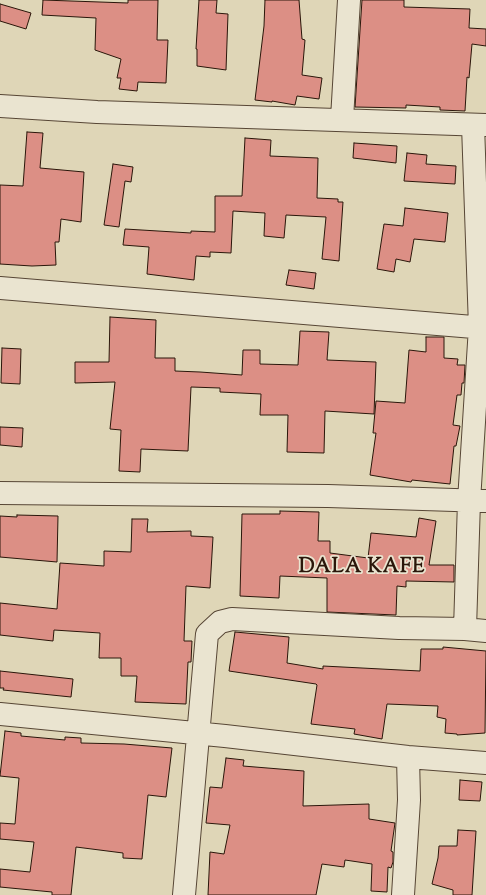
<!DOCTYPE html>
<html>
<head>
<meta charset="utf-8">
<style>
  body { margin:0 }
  canvas { display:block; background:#dfd6b7 }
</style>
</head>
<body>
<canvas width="486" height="895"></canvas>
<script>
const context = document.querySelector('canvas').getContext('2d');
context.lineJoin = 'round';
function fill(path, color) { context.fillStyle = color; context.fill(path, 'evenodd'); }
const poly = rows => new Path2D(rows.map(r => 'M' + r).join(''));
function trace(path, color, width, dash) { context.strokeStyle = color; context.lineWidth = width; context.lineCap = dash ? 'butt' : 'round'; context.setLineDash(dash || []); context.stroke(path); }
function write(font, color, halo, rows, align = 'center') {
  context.font = font + ' "Sorts Mill Goudy",serif'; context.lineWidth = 3.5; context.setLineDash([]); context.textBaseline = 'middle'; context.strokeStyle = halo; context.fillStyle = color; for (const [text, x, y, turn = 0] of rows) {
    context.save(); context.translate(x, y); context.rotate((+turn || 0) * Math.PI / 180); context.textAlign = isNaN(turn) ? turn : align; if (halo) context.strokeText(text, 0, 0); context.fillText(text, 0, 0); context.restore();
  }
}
const building = poly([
  [43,0,128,3,128,0,158,0,157,40,168,40,166,83,138,82,137,91,119,89,121,78,117,78,121,59,95,50,96,18,42,15,43,0],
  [199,0,217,0,216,13,228,14,226,70,197,66,197,49,196,49,199,0],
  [265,0,299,0,302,39,305,40,302,75,322,78,319,99,297,96,295,105,272,101,272,102,255,100,264,26,265,0],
  [362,0,404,0,404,7,470,9,469,28,486,29,486,46,472,44,469,78,467,77,465,111,440,110,440,107,406,105,406,108,355,107,362,0],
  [0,4,31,13,26,29,0,21,0,4],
  [27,132,43,133,40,168,84,172,81,222,61,219,59,242,55,242,56,265,32,266,0,264,0,185,23,186,27,132],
  [245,138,271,140,270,156,318,158,317,198,338,199,338,202,343,202,339,261,322,259,326,217,286,215,284,238,264,236,265,213,233,211,231,253,210,252,210,257,196,256,194,280,147,274,149,247,123,245,125,229,191,233,191,231,215,232,215,196,242,196,245,138],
  [354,143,397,146,396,163,353,158,354,143],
  [407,153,427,155,426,164,456,166,455,184,404,181,407,153],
  [113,164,133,167,131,182,125,181,119,227,104,225,113,164],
  [405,208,448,213,445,242,414,239,410,262,396,259,394,272,377,269,384,224,403,226,405,208],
  [289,270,316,273,314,289,286,285,289,270],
  [110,317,156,320,155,358,175,358,175,371,200,372,242,375,243,350,260,350,260,364,298,365,300,331,329,332,327,360,376,362,374,414,325,411,324,453,287,452,288,415,260,415,261,394,220,392,220,388,191,387,188,451,141,449,140,472,119,471,121,430,110,429,115,382,75,383,75,362,109,362,110,317],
  [426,337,444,337,444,358,458,359,457,365,465,365,464,383,462,383,461,395,457,395,453,425,460,426,456,446,454,446,450,484,412,480,411,482,370,475,376,433,373,433,376,401,405,403,409,350,426,352,426,337],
  [2,348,21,349,20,384,1,383,2,348],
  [0,427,23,428,22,447,0,445,0,427],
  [280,511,319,512,318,541,330,541,330,553,368,558,371,533,416,537,419,518,436,521,429,565,454,565,454,582,406,581,406,587,397,586,396,615,327,612,327,578,280,576,279,598,240,596,242,514,280,514,280,511],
  [17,515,58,516,57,562,0,557,0,516,17,517,17,515],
  [132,519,148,519,147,532,191,531,191,536,213,537,210,588,186,586,184,641,192,641,191,662,188,662,186,704,135,702,137,676,121,676,121,658,99,658,100,633,54,630,53,641,0,635,0,603,57,609,60,563,104,566,104,551,131,552,132,519],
  [235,632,289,637,287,663,323,669,323,666,420,671,421,649,443,649,443,647,486,651,485,733,457,735,457,734,445,733,446,719,437,717,438,706,387,704,382,739,354,734,355,729,311,724,317,685,316,684,229,671,235,632],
  [0,671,73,679,71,697,3,690,4,688,0,688,0,671],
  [5,731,21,733,21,736,65,740,65,737,81,738,81,743,124,744,172,748,166,797,148,795,142,859,123,858,123,853,76,847,71,895,52,895,52,892,0,887,0,869,30,872,34,842,0,839,0,823,15,824,19,778,0,776,5,731],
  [226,758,244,760,243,766,304,771,303,806,369,804,369,819,395,823,391,851,393,852,393,862,391,868,388,867,387,892,371,891,372,864,345,860,344,867,322,864,316,895,208,895,210,852,224,854,230,825,206,823,210,787,222,788,226,758],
  [460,780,482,782,480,801,459,800,460,780],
  [458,830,476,831,472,895,453,895,453,890,432,884,438,858,439,846,457,846,458,830]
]);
const minor = poly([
  [0,106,97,112,486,125],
  [342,119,349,0],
  [0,288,486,328],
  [0,493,328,496,486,501],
  [465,629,469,501,480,327,473,125],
  [0,714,225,736,408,757,486,763],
  [184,895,207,634,220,622,232,619,399,628,465,629,486,631],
  [403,895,409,800,408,757]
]);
const districtNames = [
  ["DALA KAFE",362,569]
];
fill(building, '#dc8f85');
trace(building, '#2a160a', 1);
trace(minor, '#574635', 24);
trace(minor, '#eae4d0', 22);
context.letterSpacing = '1px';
write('bold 20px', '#2a160a', '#eae4d0', districtNames);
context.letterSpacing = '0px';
</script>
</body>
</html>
